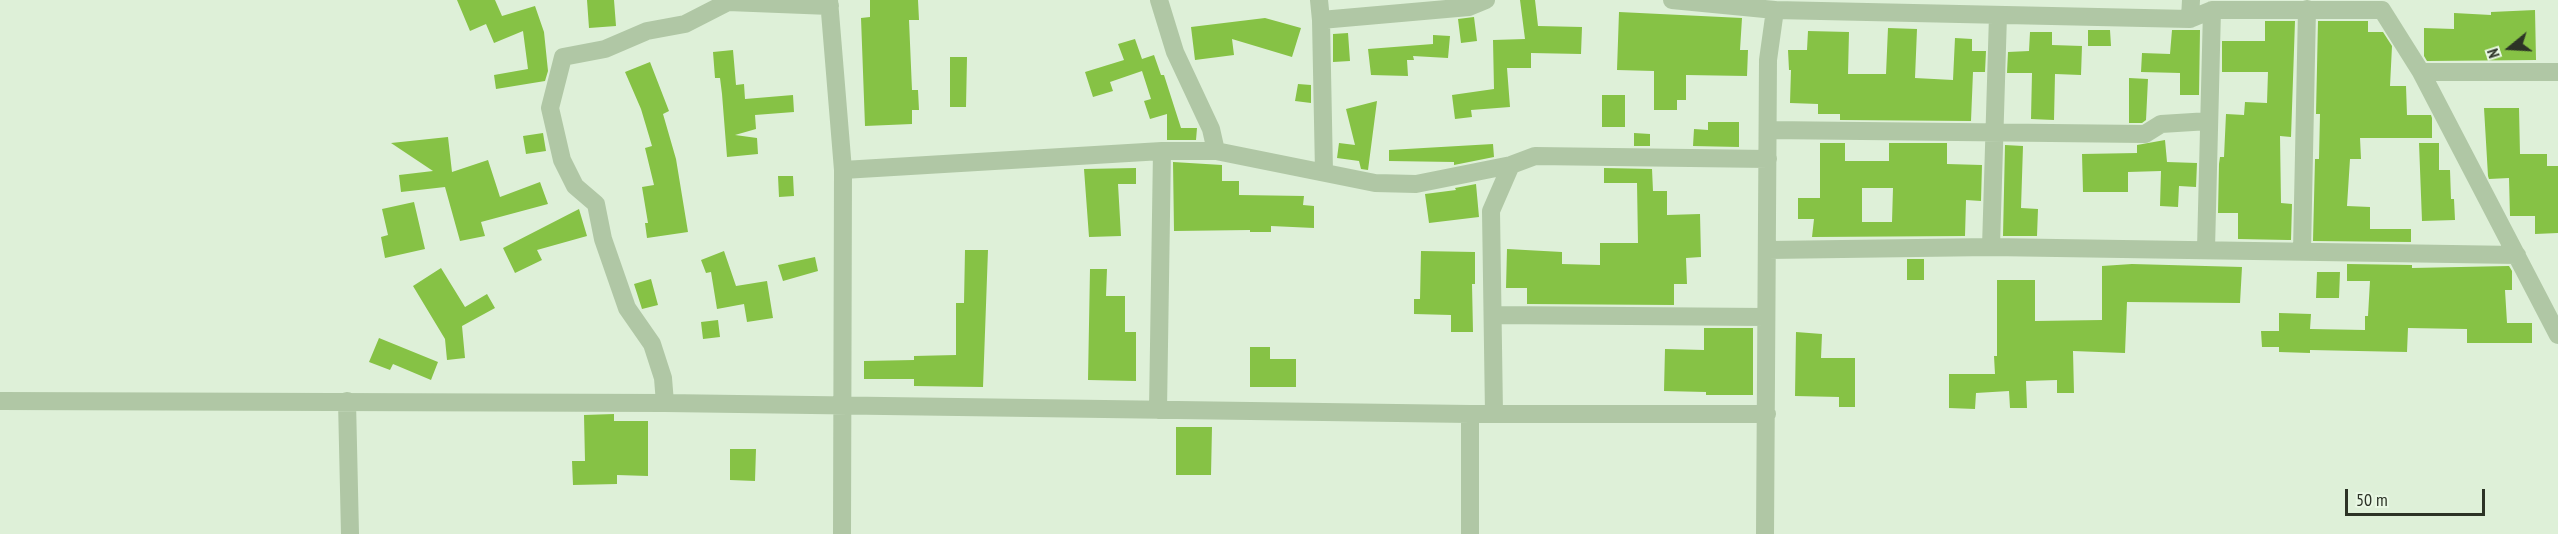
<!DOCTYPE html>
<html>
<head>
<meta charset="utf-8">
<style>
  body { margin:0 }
  #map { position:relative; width:2558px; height:534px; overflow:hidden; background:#def0d8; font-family:"PT Sans Narrow",sans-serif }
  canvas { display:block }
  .north { position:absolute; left:2480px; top:18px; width:60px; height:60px; -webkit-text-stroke:4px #e9f8e4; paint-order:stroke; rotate:252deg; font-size:16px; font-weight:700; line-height:24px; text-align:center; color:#2c3326 }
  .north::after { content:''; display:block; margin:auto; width:21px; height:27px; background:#2c3326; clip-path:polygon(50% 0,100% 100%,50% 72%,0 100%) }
  .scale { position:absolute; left:2345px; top:489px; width:140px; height:27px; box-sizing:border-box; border:3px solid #2c3326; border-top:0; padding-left:8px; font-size:18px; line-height:21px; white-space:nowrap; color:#2c3326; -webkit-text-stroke:4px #e9f8e4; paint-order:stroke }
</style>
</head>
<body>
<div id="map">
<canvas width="2558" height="534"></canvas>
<div class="north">N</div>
<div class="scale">50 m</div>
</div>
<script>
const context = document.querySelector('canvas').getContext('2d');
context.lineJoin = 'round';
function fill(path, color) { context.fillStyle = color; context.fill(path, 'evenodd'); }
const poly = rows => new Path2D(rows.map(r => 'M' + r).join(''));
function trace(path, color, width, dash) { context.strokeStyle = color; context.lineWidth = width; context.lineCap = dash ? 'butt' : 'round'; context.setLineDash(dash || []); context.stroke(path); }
const building = poly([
  [457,0,495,0,502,16,535,6,544,32,548,71,545,81,496,89,494,75,528,69,523,31,494,43,486,24,470,31],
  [587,0,614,0,616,26,589,28],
  [870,0,918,0,919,20,909,20,912,90,918,90,919,110,912,110,912,124,865,126,861,18,870,17],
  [1520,0,1535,0,1538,26,1582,27,1581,54,1531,53,1531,68,1507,68,1510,107,1471,110,1472,117,1455,119,1452,95,1494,89,1493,40,1525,39],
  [2535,10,2536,60,2427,61,2424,56,2424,28,2454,29,2454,13,2491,15,2491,12],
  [1619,12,1742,18,1740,50,1748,50,1747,76,1686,75,1686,100,1677,100,1677,110,1654,110,1654,71,1617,70],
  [1474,17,1477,41,1461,43,1458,19],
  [1265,18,1301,28,1292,57,1232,39,1234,55,1195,60,1191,27],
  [2265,21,2295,21,2291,137,2280,136,2281,203,2292,204,2291,240,2288,240,2238,239,2238,213,2218,213,2219,164,2220,157,2224,157,2226,114,2244,115,2245,102,2267,103,2268,72,2222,72,2222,41,2265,41],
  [2318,21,2368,21,2368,32,2383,32,2392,46,2390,86,2406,86,2407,115,2431,115,2432,118,2432,138,2360,138,2361,159,2350,159,2347,206,2370,207,2370,229,2411,229,2411,242,2313,241,2315,159,2319,159,2320,114,2316,114],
  [1888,28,1917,29,1915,78,1953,80,1955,38,1972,39,1972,51,1986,51,1985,72,1973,72,1971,121,1840,120,1840,114,1818,114,1818,104,1790,103,1791,70,1789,70,1788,50,1807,50,1808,31,1849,32,1848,74,1886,74],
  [2088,30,2110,30,2111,46,2088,46],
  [2172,30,2200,30,2199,95,2180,95,2180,73,2141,72,2142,53,2170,54],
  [2030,32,2052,32,2052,45,2082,46,2081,75,2055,74,2054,120,2031,119,2032,73,2007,73,2008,52,2029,51],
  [1348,33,1350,61,1333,62,1333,34],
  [1433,35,1450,36,1448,58,1413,56,1414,60,1407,60,1408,76,1371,75,1368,49,1433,44],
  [1135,39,1142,59,1154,55,1161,75,1164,75,1181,128,1197,128,1196,140,1167,140,1167,114,1150,119,1144,101,1151,99,1142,71,1110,82,1113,91,1093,97,1085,72,1124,60,1118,44],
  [733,50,736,85,744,84,745,99,793,95,794,112,755,115,756,129,735,135,757,138,758,154,727,157,722,94,720,78,715,78,713,52],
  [950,57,967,57,966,107,950,107],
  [650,62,669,111,663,114,676,159,688,232,647,238,645,223,648,223,642,187,654,185,645,148,652,146,641,109,625,72],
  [2129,78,2148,79,2146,120,2142,123,2129,123],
  [1298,84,1311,85,1311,103,1295,101],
  [1602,95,1625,95,1625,127,1602,127],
  [1377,101,1368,170,1361,169,1359,161,1337,158,1339,143,1355,145,1346,109],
  [2484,108,2519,108,2520,154,2547,154,2547,166,2558,166,2558,233,2535,234,2535,216,2510,216,2509,178,2489,179,2488,176],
  [1708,122,1739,122,1739,147,1693,146,1694,129,1708,130],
  [543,133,546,151,526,154,523,136],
  [1634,133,1650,134,1650,146,1634,146],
  [448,137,452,172,488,160,500,197,540,182,548,204,481,222,485,236,460,241,445,187,401,192,399,175,433,171,391,143],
  [2165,140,2167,162,2197,163,2196,187,2179,186,2178,207,2160,206,2161,171,2128,172,2128,192,2083,192,2082,154,2137,153,2137,145],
  [1820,143,1845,143,1845,161,1889,161,1889,143,1947,143,1947,164,1982,165,1981,201,1966,200,1965,236,1812,237,1814,219,1798,219,1798,198,1820,198],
  [1862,188,1893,188,1892,222,1862,222],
  [2419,143,2439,143,2439,170,2450,170,2451,199,2454,199,2455,220,2422,221],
  [1493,144,1494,157,1454,165,1454,162,1389,161,1389,150],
  [2005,145,2023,146,2021,208,2038,209,2037,236,2003,236],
  [1173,162,1222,165,1222,181,1239,181,1239,195,1304,196,1303,205,1314,206,1314,228,1271,226,1271,232,1250,232,1250,230,1174,231],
  [1136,168,1136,184,1118,184,1121,236,1089,237,1084,169],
  [1604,168,1652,169,1653,191,1667,191,1667,215,1700,214,1701,257,1686,258,1687,284,1674,284,1674,305,1527,304,1527,288,1506,288,1507,249,1562,252,1562,264,1600,265,1600,243,1638,243,1637,183,1604,183],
  [778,176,793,176,794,196,779,197],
  [1476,184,1479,217,1429,223,1425,194,1456,190,1455,188],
  [414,202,425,249,385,258,381,237,388,235,382,209],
  [579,209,587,236,537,250,542,260,515,273,503,248],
  [965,250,988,250,983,387,914,386,914,379,864,379,864,361,914,360,914,356,956,355,956,303,964,303],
  [724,251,736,286,767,281,773,318,747,322,744,304,717,309,711,272,706,273,701,260],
  [1421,251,1475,252,1475,284,1472,284,1473,332,1451,332,1451,315,1414,314,1414,299,1420,299],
  [815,257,818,271,783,281,778,265],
  [1907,259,1924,259,1924,280,1907,280],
  [2132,264,2242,267,2240,303,2127,302,2125,353,2073,351,2074,393,2057,393,2057,380,2026,381,2027,408,2010,408,2009,391,1976,393,1975,409,1949,408,1949,374,1995,374,1994,356,1997,356,1997,280,2035,280,2035,321,2102,320,2102,266],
  [2347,264,2412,265,2412,268,2509,266,2512,271,2512,290,2505,290,2507,323,2532,323,2532,343,2467,343,2467,329,2408,328,2407,352,2310,350,2310,353,2279,352,2279,347,2262,347,2261,331,2279,331,2279,313,2311,314,2310,329,2365,330,2365,316,2368,316,2370,281,2347,281],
  [441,268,465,307,487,294,495,308,462,326,465,358,447,360,445,339,413,286],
  [1090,269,1107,269,1106,296,1125,296,1125,332,1136,332,1136,381,1088,380],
  [2317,272,2340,272,2339,298,2316,298],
  [651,279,658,305,642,309,634,284],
  [718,320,720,337,703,339,701,322],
  [1704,328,1753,328,1753,395,1706,395,1706,392,1664,391,1665,349,1704,350],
  [1796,332,1822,334,1821,358,1855,358,1855,407,1839,407,1839,397,1795,396],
  [379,338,438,362,431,380,393,364,390,370,369,362],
  [1250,347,1270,347,1270,359,1296,359,1296,387,1250,387],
  [614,414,614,421,648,421,648,476,617,475,617,484,573,485,572,461,585,461,584,415],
  [1176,427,1212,427,1211,475,1176,475],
  [730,449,756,449,755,481,730,480]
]);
const minor = poly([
  [829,0,843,170,842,534],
  [1159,0,1175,52,1211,129,1216,151],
  [1319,0,1321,20],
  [1672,0,1775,10,2190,19,2212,10,2382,10,2421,72,2558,335],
  [2190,19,2191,0],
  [2421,72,2558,72],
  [1768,130,2145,134,2161,124,2209,121],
  [843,170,1162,151,1216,151,1375,183,1416,184,1511,165,1535,156,1768,159],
  [1324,172,1321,20,1469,7,1486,0],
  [1991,247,1998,15],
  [2206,249,2212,10],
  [1768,250,1991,247,2517,255],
  [2302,251,2307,9],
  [1493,315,1766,317],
  [0,401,665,403,1470,414,1767,414],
  [347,401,350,534],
  [665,403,663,378,652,344,627,308,603,239,596,204,575,186,562,160,550,108,563,57,605,49,647,31,685,24,728,2,830,6],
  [1158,410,1162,151],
  [1494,414,1491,211,1511,165],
  [1470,534,1470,414],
  [1765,534,1768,60,1775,10]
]);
fill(building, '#86c245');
trace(minor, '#b0c7a5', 18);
</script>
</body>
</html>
